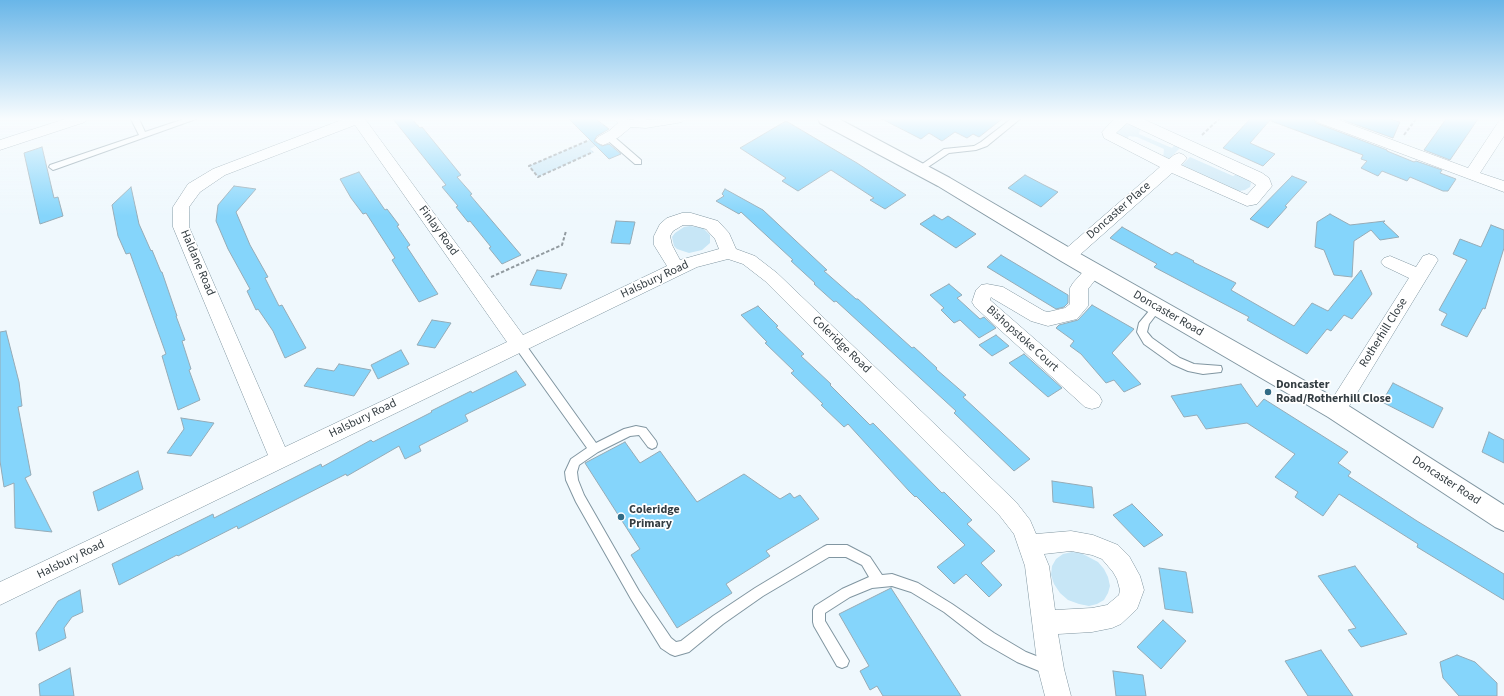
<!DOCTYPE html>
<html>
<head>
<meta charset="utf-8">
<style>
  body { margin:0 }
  canvas { display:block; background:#eff8fd }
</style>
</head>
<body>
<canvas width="1504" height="696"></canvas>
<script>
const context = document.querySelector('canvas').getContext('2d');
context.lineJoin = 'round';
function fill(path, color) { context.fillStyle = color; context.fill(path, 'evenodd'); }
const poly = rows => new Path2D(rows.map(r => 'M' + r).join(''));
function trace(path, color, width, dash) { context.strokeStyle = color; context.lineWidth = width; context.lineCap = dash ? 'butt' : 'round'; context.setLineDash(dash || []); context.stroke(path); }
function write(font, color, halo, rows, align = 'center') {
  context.font = font + ' "Source Sans 3",sans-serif'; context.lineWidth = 3.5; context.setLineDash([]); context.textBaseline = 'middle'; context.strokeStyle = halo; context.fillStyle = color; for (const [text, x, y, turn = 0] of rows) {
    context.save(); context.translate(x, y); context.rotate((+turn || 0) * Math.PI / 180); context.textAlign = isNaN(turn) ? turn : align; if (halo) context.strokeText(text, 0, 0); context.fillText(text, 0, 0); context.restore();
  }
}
const green = poly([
  [1125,124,1132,124,1141,127,1139,134,1172,148,1176,143,1179,145,1180,148,1169,159,1163,158,1164,149,1137,137,1129,136,1126,141,1116,134,1115,131],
  [594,138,599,144,590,149,594,152,538,177,529,166],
  [1190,157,1233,176,1239,173,1248,179,1251,183,1250,187,1245,190,1239,191,1229,188,1180,167],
  [690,226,703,228,710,235,710,243,702,250,689,253,677,249,674,246,672,237,675,233,684,227],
  [1072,552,1081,553,1098,562,1104,569,1108,577,1110,586,1108,593,1104,600,1097,604,1089,606,1079,604,1068,600,1060,593,1054,584,1051,575,1052,566,1056,559,1063,554]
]);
const building = poly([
  [393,119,412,119,420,128,422,127,461,175,457,177,472,194,470,195,521,255,502,264,489,248,491,247,470,221,468,222,456,207,458,206,442,187,446,185,393,119],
  [569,119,596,119,609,129,597,136,594,141,602,146,609,144,621,154,609,159,569,119],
  [882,119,1002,119,979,137,973,134,967,138,955,132,942,141,929,133,921,139,882,119],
  [1250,119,1271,119,1250,143,1275,154,1263,166,1223,148,1250,119],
  [1271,119,1314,119,1316,123,1387,150,1387,151,1414,162,1416,161,1442,170,1440,173,1456,179,1448,191,1443,191,1410,177,1407,181,1382,171,1378,176,1361,168,1367,161,1361,159,1363,155,1271,121,1271,119],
  [1340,119,1390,119,1400,122,1393,138,1340,119],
  [1446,119,1478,119,1450,160,1424,150,1446,119],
  [786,121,857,163,906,195,885,209,870,200,874,198,831,170,798,191,782,181,786,178,740,148,786,121],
  [42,147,54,198,58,197,63,216,40,224,24,153,42,147],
  [359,172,385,210,387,209,399,225,397,226,410,245,407,247,438,294,419,302,392,260,395,258,366,213,363,214,351,198,340,179,359,172],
  [1025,175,1044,185,1058,192,1041,207,1008,188,1025,175],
  [1292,176,1307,182,1285,206,1287,207,1268,228,1250,219,1292,176],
  [234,186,256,189,236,212,250,245,268,277,265,278,279,306,282,305,306,348,285,358,273,331,258,309,256,310,247,291,250,289,228,249,216,221,218,205,234,186],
  [131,187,139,224,151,251,152,250,161,272,162,272,177,316,176,316,185,340,182,341,191,369,189,370,200,400,178,410,162,356,166,354,130,253,126,254,118,236,112,205,131,187],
  [725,189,763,210,827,270,824,271,856,299,858,299,912,348,914,347,937,368,936,369,966,395,963,397,1030,459,1014,471,954,413,956,411,836,301,834,302,814,284,815,283,791,261,793,260,741,212,739,214,716,201,724,196,722,194,725,189],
  [1330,214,1350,225,1385,221,1383,222,1399,237,1380,240,1371,230,1354,241,1352,277,1334,275,1324,250,1315,247,1317,222,1330,214],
  [934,215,942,220,948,216,976,234,956,248,920,224,934,215],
  [616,221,635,222,630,244,611,243,616,221],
  [1491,225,1504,230,1504,248,1485,309,1483,308,1467,337,1441,325,1447,314,1439,310,1467,260,1453,254,1460,239,1481,247,1491,225],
  [1122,227,1172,255,1176,252,1194,261,1193,262,1236,283,1231,290,1294,326,1312,303,1328,311,1361,270,1372,294,1352,319,1344,315,1331,331,1327,329,1307,354,1247,320,1249,317,1154,267,1157,264,1110,238,1122,227],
  [1001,255,1068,295,1068,303,1064,307,1056,309,987,267,1001,255],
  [537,270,567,274,561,289,530,285,537,270],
  [949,284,962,295,957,298,980,319,984,317,996,328,979,338,960,320,954,323,941,310,944,308,930,295,949,284],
  [1092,305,1134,329,1112,353,1141,384,1124,392,1114,380,1106,383,1081,354,1070,346,1074,341,1056,328,1059,325,1078,320,1092,305],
  [758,306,778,326,776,327,804,354,801,356,831,384,830,385,870,425,873,423,942,493,944,492,972,520,967,524,995,551,981,563,1002,585,989,597,966,574,954,584,937,567,965,545,916,496,915,497,909,491,848,424,844,427,821,405,823,404,791,373,794,371,765,343,767,342,741,315,758,306],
  [432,320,451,323,435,348,417,345,432,320],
  [6,331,19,382,22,406,18,407,31,475,25,478,52,532,15,528,14,483,4,487,0,461,0,332,6,331],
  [996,335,1009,346,992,356,979,345,996,335],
  [401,350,409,364,378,379,371,365,401,350],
  [1024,354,1062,388,1048,397,1009,363,1024,354],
  [339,364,371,370,354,396,304,386,317,368,334,371,339,364],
  [516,371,526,385,465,415,468,421,419,446,421,451,405,459,399,446,347,476,346,474,238,529,237,526,178,556,177,555,119,585,112,564,213,514,214,518,321,464,322,467,371,440,373,442,432,412,431,411,471,391,472,393,516,371],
  [1393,383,1443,408,1433,428,1382,402,1393,383],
  [1241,384,1257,407,1264,399,1348,452,1338,463,1351,472,1348,476,1417,521,1504,574,1504,600,1417,547,1418,544,1339,494,1323,516,1295,497,1298,492,1275,477,1295,454,1247,423,1206,429,1197,415,1184,417,1171,396,1241,384],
  [181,418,214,423,191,456,167,453,184,429,181,418],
  [1489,432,1504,440,1504,463,1482,452,1489,432],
  [625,442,640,463,660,451,697,502,744,474,780,499,790,493,794,498,800,495,819,519,766,551,770,556,726,584,732,593,677,628,631,555,640,549,585,463,625,442],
  [138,471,143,489,98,511,93,492,138,471],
  [1052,481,1092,487,1094,508,1053,502,1052,481],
  [1132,504,1163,535,1144,547,1113,515,1132,504],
  [1355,566,1407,634,1361,647,1348,630,1356,628,1318,576,1355,566],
  [1159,568,1186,572,1193,613,1165,609,1159,568],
  [891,588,961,696,883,696,877,686,870,690,860,671,869,666,839,614,891,588],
  [80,590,83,612,72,617,64,628,66,638,39,651,36,633,58,601,80,590],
  [1163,620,1186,641,1161,669,1137,647,1163,620],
  [1321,650,1353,696,1308,696,1285,661,1321,650],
  [1457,655,1475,662,1497,683,1497,696,1459,696,1443,678,1440,662,1457,655],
  [70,668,74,696,40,696,39,684,70,668],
  [1113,671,1143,675,1146,696,1116,696,1113,671]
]);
const path = poly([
  [1202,135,1219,119],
  [1404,135,1416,119],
  [587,141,529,166,538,177,593,152],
  [491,277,562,245,566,231]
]);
const lane = poly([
  [131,119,139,119,145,132,184,119,196,119,56,169,53,170,49,167,50,165,139,135,131,119],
  [1011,119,1020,119,987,146,976,150,949,153,922,171,916,171,915,169,944,149,974,146,981,142,1011,119],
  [606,135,612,135,641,160,641,164,635,164,606,139,606,135],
  [1157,303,1162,307,1149,324,1147,332,1152,338,1180,358,1194,364,1221,366,1222,369,1221,372,1203,374,1188,371,1172,364,1144,344,1137,332,1139,323,1154,305,1157,303],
  [519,340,523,341,596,443,624,429,636,426,646,428,656,441,657,444,656,447,652,449,648,447,639,435,630,436,598,452,579,465,577,472,578,480,584,495,639,591,671,638,676,642,681,641,713,616,755,588,823,547,827,545,847,545,870,557,882,575,892,574,918,583,952,604,994,633,1026,652,1054,663,1056,668,1054,673,1049,675,1017,662,984,643,944,612,911,592,892,586,872,588,850,597,825,613,825,621,849,661,847,666,842,668,837,666,814,626,813,622,813,610,815,606,842,589,869,577,862,565,846,557,829,557,763,596,723,624,689,652,675,656,670,654,661,648,631,599,576,502,566,480,565,472,571,459,587,448,515,347,514,344,515,341,519,340]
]);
const street = poly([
  [65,119,87,119,85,122,0,150,0,140,65,119],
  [344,119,365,119,523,335,667,266,654,245,654,236,660,224,667,218,682,213,691,213,718,221,729,233,736,249,755,256,777,273,1016,502,1030,520,1036,534,1071,531,1093,535,1118,545,1129,556,1140,576,1144,590,1137,609,1121,624,1112,628,1092,632,1058,634,1064,669,1071,696,1045,696,1038,669,1025,566,1014,534,1000,516,765,281,743,264,728,259,697,267,0,605,0,582,268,455,173,227,173,207,188,184,213,169,344,119],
  [355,125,507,342,285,447,189,227,189,207,200,192,225,175,355,125],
  [683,225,691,225,706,229,715,239,719,249,680,260,672,245,670,236,673,231,683,225],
  [1071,551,1092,555,1102,559,1113,572,1117,579,1120,590,1119,595,1107,605,1092,608,1055,610,1049,566,1044,554,1071,551],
  [614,119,638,120,684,119,682,122,677,123,646,128,631,127,619,137,608,143,603,145,598,143,595,140,598,137,609,131,618,123,614,119],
  [1114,119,1143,119,1262,173,1269,178,1272,186,1257,204,1247,206,1172,173,1074,260,1068,262,1062,260,1059,256,1062,252,1160,167,1104,138,1102,132,1114,119],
  [1127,123,1250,181,1256,185,1247,195,1181,165,1187,158,1184,155,1179,153,1174,155,1169,159,1116,133,1127,123],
  [1315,119,1336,119,1468,168,1499,121,1504,120,1504,136,1480,173,1504,181,1504,192,1317,122,1315,119],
  [1429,254,1435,256,1438,260,1343,416,1336,418,1329,416,1326,410,1329,404,1409,278,1384,266,1381,262,1384,258,1390,256,1416,267,1423,256,1429,254],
  [1094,264,1100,266,1103,270,1088,289,1088,306,1077,319,1048,326,1031,321,992,298,991,297,990,300,1099,395,1102,401,1099,407,1092,409,1085,407,975,307,972,302,976,290,981,285,987,284,1003,287,1044,311,1048,312,1065,308,1070,304,1070,288,1073,283,1088,266,1094,264]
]);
const secondary = poly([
  [818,119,839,119,950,178,1075,251,1344,403,1504,505,1504,531,1495,527,1328,417,1061,261,938,186,820,123,818,119]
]);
const markers = [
  [1268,392,4,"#326b85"],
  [621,517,4,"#326b85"]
];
const streetNames = [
  ["Doncaster Place",1119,211,-41],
  ["Finlay Road",438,231,54],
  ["Haldane Road",197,263,67],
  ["Halsbury Road",655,280,-25],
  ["Doncaster Road",1168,314,30],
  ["Rotherhill Close",1384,333,-58],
  ["Bishopstoke Court",1022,339,42],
  ["Coleridge Road",841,345,44],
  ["Halsbury Road",363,419,-26],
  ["Doncaster Road",1446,481,33],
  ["Halsbury Road",71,560,-26]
];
const poiNames = [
  ["Doncaster",1276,385],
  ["Road/Rotherhill Close",1276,399],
  ["Coleridge",629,510],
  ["Primary",629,524]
];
fill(green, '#c7e6f6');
fill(building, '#85d5fb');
trace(building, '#96abb6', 1);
trace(lane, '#8196a1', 2);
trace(street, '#8196a1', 1);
trace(secondary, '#8196a1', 2);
trace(path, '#929ba0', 2, [3.5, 2]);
fill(lane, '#fff');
fill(street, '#fff');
fill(secondary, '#fff');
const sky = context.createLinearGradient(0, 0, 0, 216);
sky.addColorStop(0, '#69b6e8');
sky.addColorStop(0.55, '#f8fcfe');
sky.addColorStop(1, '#f8fcfe00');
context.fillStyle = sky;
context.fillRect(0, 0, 1504, 216);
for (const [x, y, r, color] of markers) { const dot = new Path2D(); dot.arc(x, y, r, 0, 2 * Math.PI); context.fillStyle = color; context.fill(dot); trace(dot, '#fff', 1.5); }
write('12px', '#343d42', '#fff', streetNames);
write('bold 12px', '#343d42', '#fff', poiNames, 'left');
</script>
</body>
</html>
